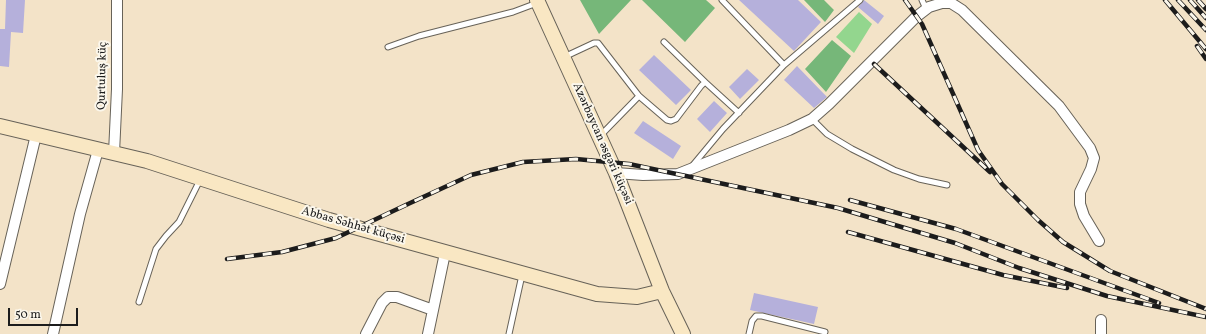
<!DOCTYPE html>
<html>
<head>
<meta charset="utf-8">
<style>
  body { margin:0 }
  #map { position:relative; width:1206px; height:334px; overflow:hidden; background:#f3e3c8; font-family:Vollkorn,serif }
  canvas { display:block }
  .scale { position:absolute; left:8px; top:308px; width:70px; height:18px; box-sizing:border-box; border:2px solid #1c1c1c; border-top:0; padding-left:5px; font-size:12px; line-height:14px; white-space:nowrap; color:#1c1c1c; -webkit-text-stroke:3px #fbf7ec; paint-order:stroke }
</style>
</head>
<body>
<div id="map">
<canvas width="1206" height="334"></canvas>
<div class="scale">50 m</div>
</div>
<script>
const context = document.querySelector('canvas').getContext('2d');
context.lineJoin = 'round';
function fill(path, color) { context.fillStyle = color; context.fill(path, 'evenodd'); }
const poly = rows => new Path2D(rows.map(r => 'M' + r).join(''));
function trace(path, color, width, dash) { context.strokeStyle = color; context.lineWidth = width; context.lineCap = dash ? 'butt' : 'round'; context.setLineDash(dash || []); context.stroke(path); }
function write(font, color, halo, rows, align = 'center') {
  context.font = font + ' Vollkorn,serif'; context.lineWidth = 4; context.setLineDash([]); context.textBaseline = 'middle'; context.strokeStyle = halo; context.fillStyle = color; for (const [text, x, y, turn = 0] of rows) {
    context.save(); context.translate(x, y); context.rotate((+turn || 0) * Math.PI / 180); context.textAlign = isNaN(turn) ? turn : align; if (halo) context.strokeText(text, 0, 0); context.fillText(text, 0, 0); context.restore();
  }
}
const green = poly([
  [859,12,872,24,854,53,836,37]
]);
const forest = poly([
  [580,0,631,0,599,34],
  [642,0,706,0,715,8,685,42],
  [804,0,824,0,834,10,825,22],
  [832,40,851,56,826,92,805,69]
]);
const building = poly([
  [6,0,25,0,23,33,11,32,9,67,0,66,0,29,5,29],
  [739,0,798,0,821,22,794,51],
  [864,0,884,16,878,24,858,7],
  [654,55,691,90,676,105,639,70],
  [797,66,827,97,814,108,784,80],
  [747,69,759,80,740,99,729,87],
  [714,101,727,113,710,132,697,119],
  [643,121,681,146,673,159,634,133],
  [754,293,818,307,814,324,750,310]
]);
const lane = poly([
  [722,0,784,65],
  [922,0,926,9],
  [664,42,705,82],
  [388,47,419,36,513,12,537,3],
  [564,57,594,43,598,43,639,96,667,120,671,121,676,119,701,86,705,82,739,113],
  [812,119,827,134,852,149,894,170,919,179,947,185],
  [600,136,639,96],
  [693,165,723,129,784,65,860,0],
  [139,302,156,249,166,236,179,222,200,180],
  [509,334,522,275],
  [749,334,752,321,756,316,762,316,825,332]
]);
const street = poly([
  [114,153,117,89,117,0],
  [616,173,643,175,678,174,789,130,812,119,829,104,916,17,929,7,942,3,951,3,962,10,1059,106,1090,148,1094,158,1091,169,1080,192,1080,204,1084,216,1099,241],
  [0,284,36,135],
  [53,334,80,214,98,150],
  [366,334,382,303,388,297,397,297,433,310],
  [428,334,445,253],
  [1101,334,1101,320]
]);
const secondary = poly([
  [537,0,616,173,662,291,683,334],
  [0,126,147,161,329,220,597,294,637,297,662,291]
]);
const rail = poly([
  [905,0,922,24,978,150,1002,184,1038,220,1063,242,1110,271,1206,309],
  [1165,0,1206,49],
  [1178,0,1206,30],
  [1190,0,1206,18],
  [1198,0,1206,9],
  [1197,46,1206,59],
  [874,64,990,172],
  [850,200,956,229,1159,303],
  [848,232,1003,275,1067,288],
  [227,259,282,252,336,238,408,204,471,175,523,162,576,159,629,164,838,208,955,243,1019,268,1107,296,1206,317]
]);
const streetNames = [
  ["Qurtuluş küç",103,76,-89],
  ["Azərbaycan əsgəri küçəsi",602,144,66],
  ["Abbas Səhhət küçəsi",353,226,16]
];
fill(green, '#93d68e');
fill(forest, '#76b779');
fill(building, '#b5b0db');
trace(lane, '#676258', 7);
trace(street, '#676258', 12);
trace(secondary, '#676258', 16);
trace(lane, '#fff', 5);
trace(street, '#fff', 10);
trace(secondary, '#f9e7c3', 14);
trace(rail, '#1c1c1c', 4.5);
trace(rail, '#fbf7ec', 3, [9]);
write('12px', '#1c1c1c', '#fbf7ec', streetNames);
</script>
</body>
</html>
